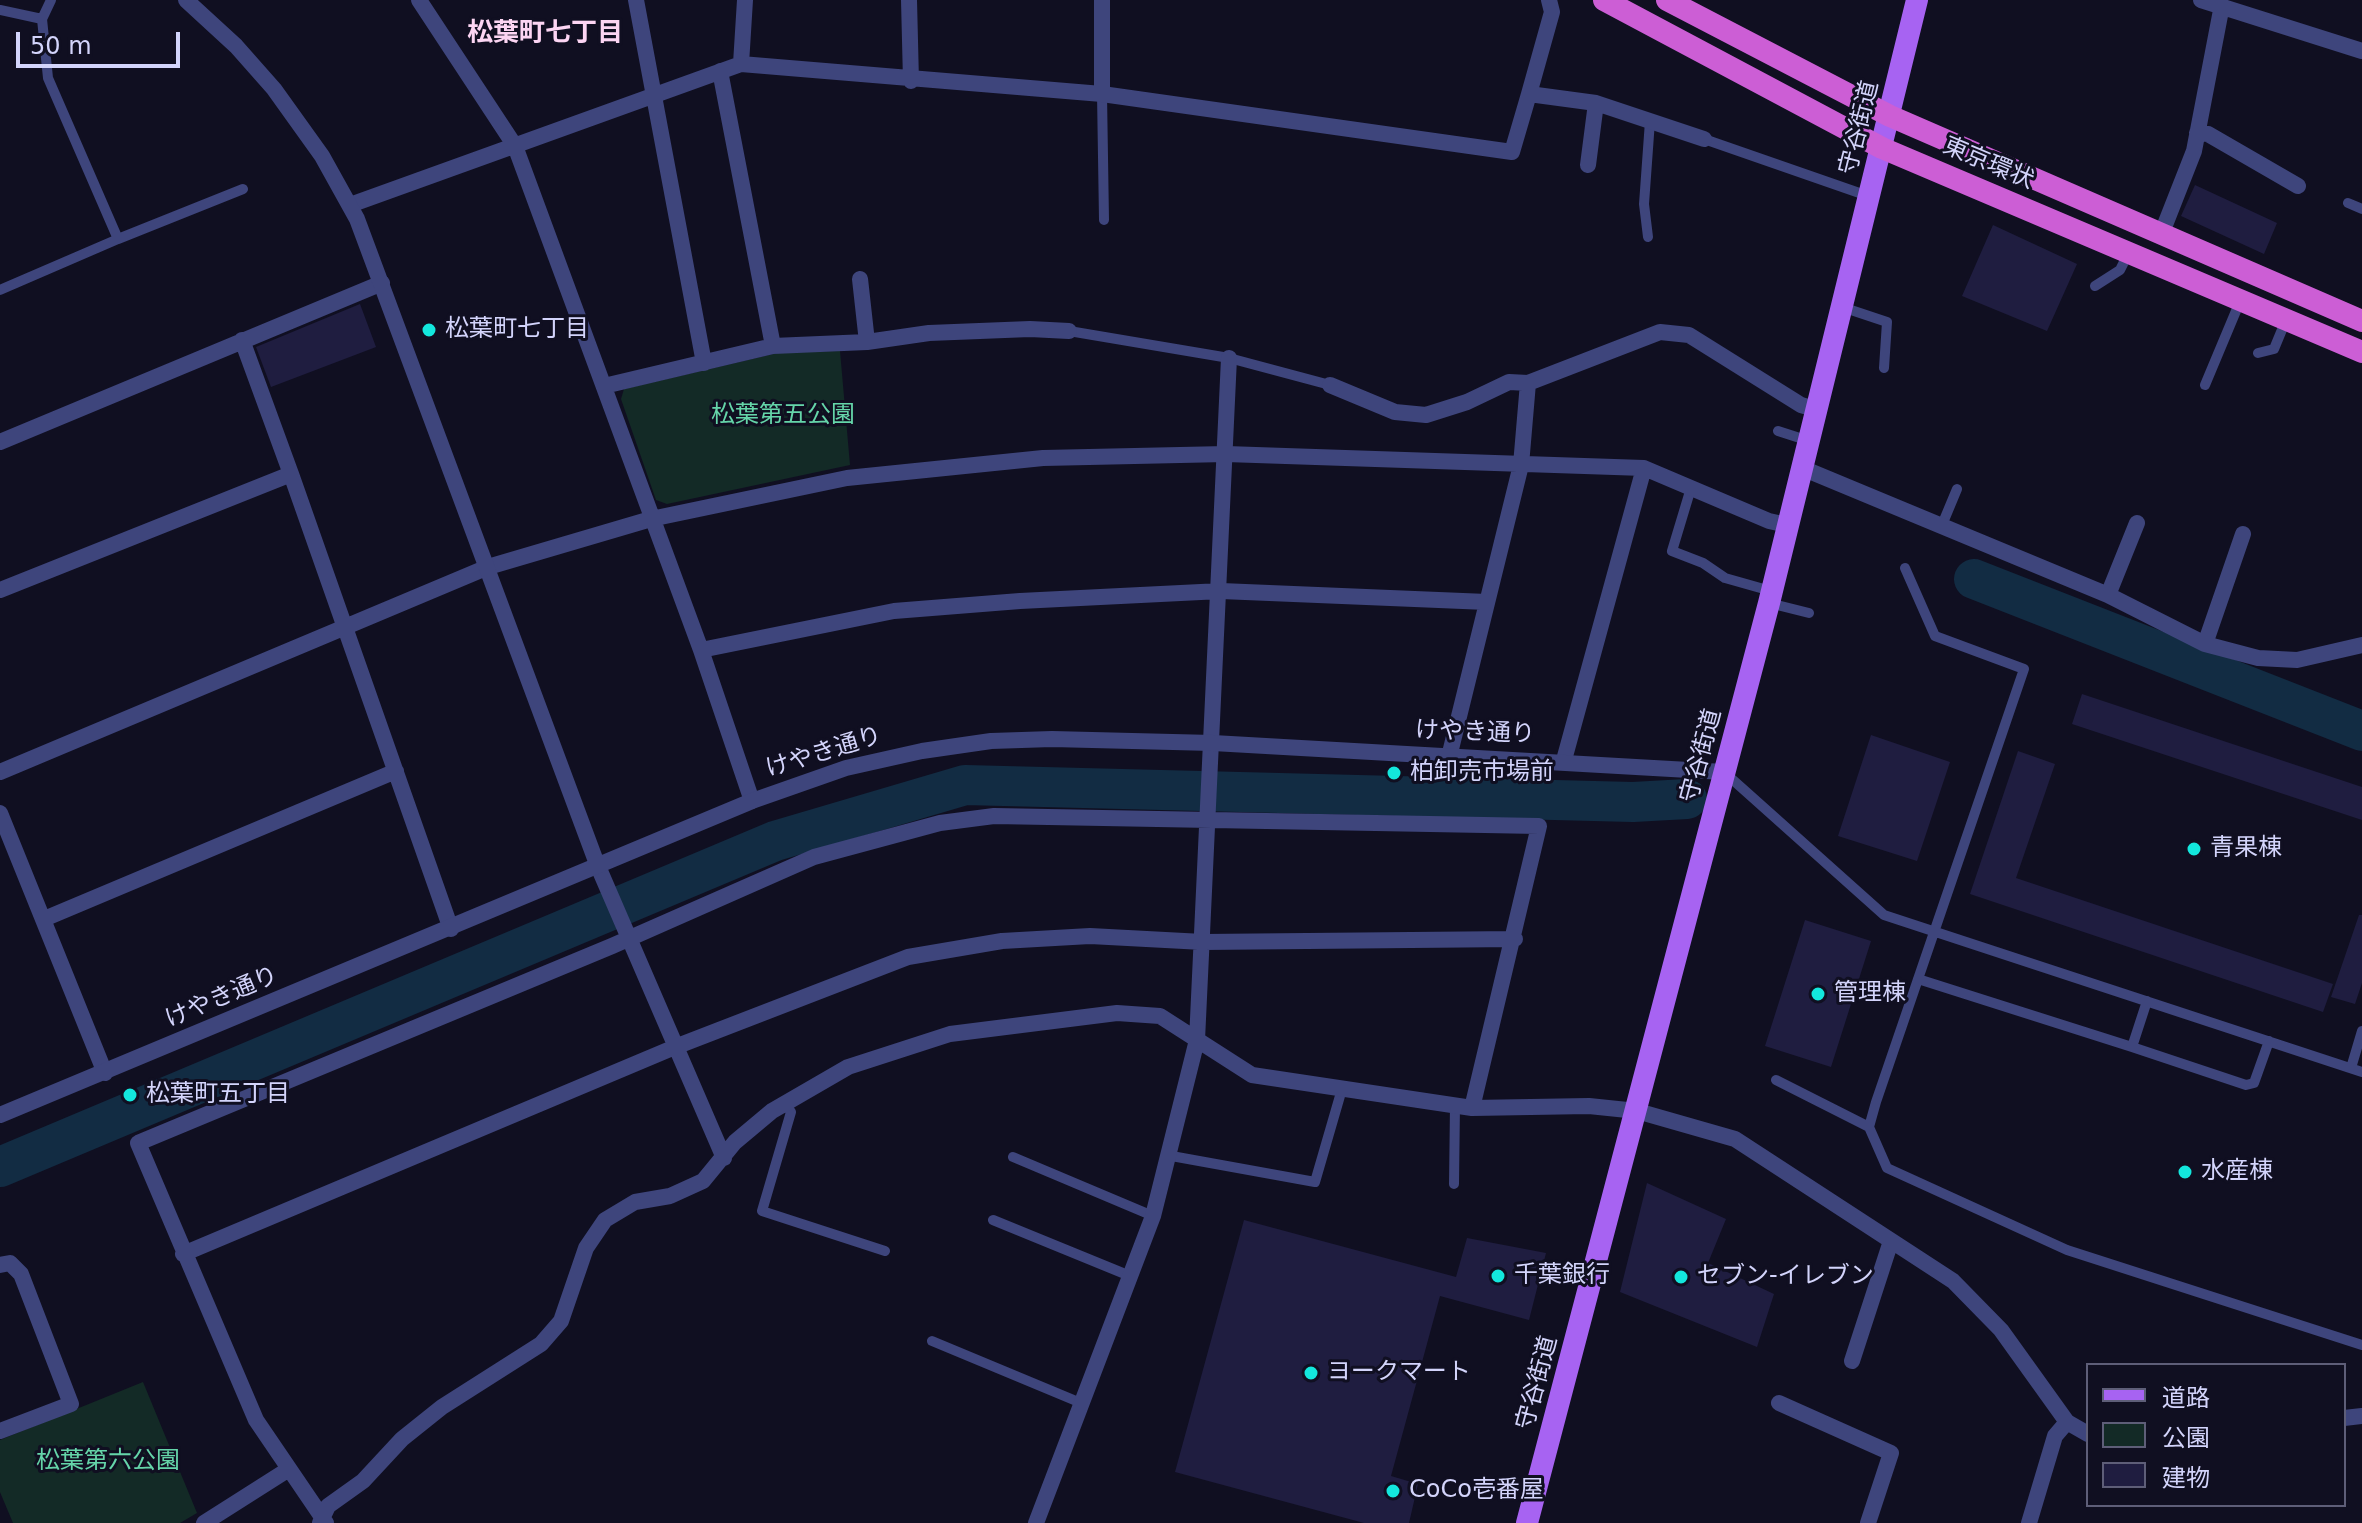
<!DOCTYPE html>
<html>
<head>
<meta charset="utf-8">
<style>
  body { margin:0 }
  #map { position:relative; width:2362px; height:1523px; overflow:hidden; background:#100f21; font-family:"DejaVu Sans","Noto Sans JP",sans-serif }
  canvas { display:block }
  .legend { position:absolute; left:2086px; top:1363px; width:260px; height:144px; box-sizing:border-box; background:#100f21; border:2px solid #5e5e78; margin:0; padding:10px 14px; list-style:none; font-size:24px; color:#d3d4fb }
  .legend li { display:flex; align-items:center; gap:16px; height:40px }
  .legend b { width:40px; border:2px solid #5e5e78 }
  .scale { position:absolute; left:16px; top:32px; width:164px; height:36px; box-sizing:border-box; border:4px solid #d3d4fb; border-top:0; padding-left:10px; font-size:24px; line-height:28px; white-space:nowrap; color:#d3d4fb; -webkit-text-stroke:6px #100f21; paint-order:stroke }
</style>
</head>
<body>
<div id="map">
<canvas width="2362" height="1523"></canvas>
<ul class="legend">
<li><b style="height:10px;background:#a763f2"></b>道路</li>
<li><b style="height:22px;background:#132a26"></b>公園</li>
<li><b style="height:22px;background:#1f1d40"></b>建物</li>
</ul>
<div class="scale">50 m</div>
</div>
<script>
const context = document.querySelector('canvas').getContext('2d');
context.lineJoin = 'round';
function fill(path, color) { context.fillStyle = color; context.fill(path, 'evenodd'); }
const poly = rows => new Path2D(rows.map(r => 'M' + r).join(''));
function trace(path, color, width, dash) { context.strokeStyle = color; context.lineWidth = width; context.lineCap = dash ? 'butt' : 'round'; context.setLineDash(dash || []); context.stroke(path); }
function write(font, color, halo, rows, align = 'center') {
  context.font = font + ' "DejaVu Sans","Noto Sans JP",sans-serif'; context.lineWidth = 6; context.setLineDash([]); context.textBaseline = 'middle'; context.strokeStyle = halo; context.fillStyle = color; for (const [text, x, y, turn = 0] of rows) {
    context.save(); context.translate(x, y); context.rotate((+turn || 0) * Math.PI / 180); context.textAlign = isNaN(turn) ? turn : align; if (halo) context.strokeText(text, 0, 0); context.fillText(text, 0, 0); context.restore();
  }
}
const green = poly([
  [840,351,850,465,667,504,656,500,621,399,624,389,782,352],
  [143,1382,197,1513,180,1523,13,1523,0,1492,0,1440]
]);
const river = poly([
  [1974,579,2362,731],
  [0,1167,775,841,965,785,1633,802,1687,799]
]);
const building = poly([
  [2195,185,2277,223,2264,254,2181,216],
  [1993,225,2077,264,2047,331,1962,296],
  [360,304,376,347,271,387,256,347],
  [2082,694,2362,787,2362,820,2072,724],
  [1871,735,1950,762,1917,861,1838,836],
  [2018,751,2055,764,2016,878,2333,984,2323,1012,1970,894],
  [2359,915,2362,915,2362,983,2355,1004,2331,997],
  [1805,920,1871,941,1831,1067,1765,1046],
  [1647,1183,1726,1219,1708,1263,1774,1294,1757,1347,1620,1292],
  [1244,1220,1456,1277,1467,1238,1546,1253,1529,1320,1440,1296,1391,1476,1418,1484,1409,1523,1364,1523,1175,1472]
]);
const service = poly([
  [51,0,42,19,48,78,118,239,243,189],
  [0,10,42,19],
  [1102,94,1104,220],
  [1704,139,1868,196],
  [2348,203,2362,209],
  [1648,237,1644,204,1650,121],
  [2095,286,2120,270,2128,254],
  [0,290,118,239],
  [1842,307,1887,322,1884,368],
  [1069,331,1229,358,1330,385],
  [2258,353,2274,349,2286,320],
  [2205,385,2241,299],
  [1778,431,1809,441],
  [1691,488,1672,551,1703,563,1725,578,1771,591],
  [1942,525,1957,489],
  [1905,568,1935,636,2024,669,1876,1102,1869,1127,1887,1168,2067,1250,2362,1345],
  [1769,603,1809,613],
  [1724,772,1884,915,2362,1072],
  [1918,979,2132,1047,2147,1001],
  [2132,1047,2246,1085,2254,1083,2269,1041],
  [2351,1068,2362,1031],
  [1776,1080,1869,1127],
  [785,1104,791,1112,762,1211,885,1251],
  [1166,1155,1315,1182,1342,1089],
  [1013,1157,1153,1216],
  [1454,1184,1455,1105],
  [993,1220,1130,1276],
  [932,1341,1081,1403]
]);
const minor = poly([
  [419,0,515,146,701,650,752,801],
  [636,0,704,363],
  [909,0,911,81],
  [1102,0,1102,94],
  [2201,0,2362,51],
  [741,64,745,0],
  [720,71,773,346],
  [1529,94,1552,12,1549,0],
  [2197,133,2208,134,2298,186],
  [1588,165,1596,103],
  [350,205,741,64,1102,94,1512,152,1529,94,1596,103,1704,139],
  [2161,235,2194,151,2222,5],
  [860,279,867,342],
  [242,340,291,474],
  [1330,385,1395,412,1426,415,1467,402,1509,382,1528,383,1660,332,1689,335,1801,405,1818,410],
  [604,386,773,346,867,342,929,333,1030,329,1069,331],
  [0,442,382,283],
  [1802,468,2108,595,2205,644,2258,658,2297,660,2362,645],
  [0,590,291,474,451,929],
  [2108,595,2137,523],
  [2205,644,2243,534],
  [701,650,894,611,1020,601,1221,591,1487,602],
  [1449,757,1521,465,1528,383],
  [1564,760,1644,468],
  [0,772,488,567,651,519,847,478,1043,458,1226,454,1644,468,1769,521,1787,525],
  [0,813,105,1073],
  [597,864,724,1158],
  [44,919,396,771],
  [183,1254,675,1047,908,957,1002,941,1090,936,1203,942,1515,939],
  [0,1265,10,1263,21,1274,71,1404,0,1431],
  [1852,1361,1891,1241],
  [1779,1403,1891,1453,1868,1523],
  [2344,1418,2362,1416],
  [204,1523,289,1469],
  [320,1523,328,1506,363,1481,402,1439,442,1407,541,1344,561,1321,586,1248,605,1220,635,1202,670,1196,703,1181,735,1142,772,1111,848,1067,950,1034,1117,1013,1160,1016,1252,1075,1472,1108,1589,1106,1637,1111,1735,1139,1953,1281,2001,1330,2067,1422,2088,1434],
  [326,1523,256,1420,138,1143,612,946,814,857,940,823,994,816,1539,826,1472,1108],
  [1036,1523,1153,1216,1197,1040,1229,358],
  [2029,1523,2055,1436,2067,1422]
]);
const tertiary = poly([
  [186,0,236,46,274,89,322,156,357,219,597,864],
  [0,1115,752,801,846,768,922,751,991,741,1052,739,1213,743,1724,772]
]);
const primary = poly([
  [1527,1523,1769,603,1917,0]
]);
const trunk = poly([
  [1604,0,1882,148,2362,352],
  [1667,0,1890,116,2362,321]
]);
const markers = [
  [429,330,8,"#13e7dd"],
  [1394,773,8,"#13e7dd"],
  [2194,849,8,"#13e7dd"],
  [1818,994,8,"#13e7dd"],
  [130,1095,8,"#13e7dd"],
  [2185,1172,8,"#13e7dd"],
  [1498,1276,8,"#13e7dd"],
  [1681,1277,8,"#13e7dd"],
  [1311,1373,8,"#13e7dd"],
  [1393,1491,8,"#13e7dd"]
];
const streetNames = [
  ["守谷街道",1860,128,-76],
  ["東京環状",1988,164,23],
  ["けやき通り",1475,733,2],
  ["けやき通り",824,753,-17],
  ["守谷街道",1702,756,-75],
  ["けやき通り",222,998,-23],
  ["守谷街道",1538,1383,-75]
];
const poiNames = [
  ["松葉町七丁目",445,330],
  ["柏卸売市場前",1410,773],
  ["青果棟",2210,849],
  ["管理棟",1834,994],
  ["松葉町五丁目",146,1095],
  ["水産棟",2201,1172],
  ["千葉銀行",1514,1276],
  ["セブン-イレブン",1697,1277],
  ["ヨークマート",1327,1373],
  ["CoCo壱番屋",1409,1491]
];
const parkNames = [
  ["松葉第五公園",783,416],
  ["松葉第六公園",108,1462]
];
const neighbourhoodNames = [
  ["松葉町七丁目",545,34]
];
fill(green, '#132a26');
trace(river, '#122c43', 40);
fill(building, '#1f1d40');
trace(service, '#3e457c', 10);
trace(minor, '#3e457c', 16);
trace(tertiary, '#3e457c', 16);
trace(primary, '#a763f2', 22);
trace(trunk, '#cc5ed5', 22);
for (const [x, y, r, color] of markers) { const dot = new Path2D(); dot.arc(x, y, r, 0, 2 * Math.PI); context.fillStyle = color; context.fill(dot); trace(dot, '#100f21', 3); }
write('24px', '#d3d4fb', '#100f21', streetNames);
write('24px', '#d3d4fb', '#100f21', poiNames, 'left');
write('24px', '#65d5a9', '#100f21', parkNames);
write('bold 26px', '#fcd5f3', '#100f21', neighbourhoodNames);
</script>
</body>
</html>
